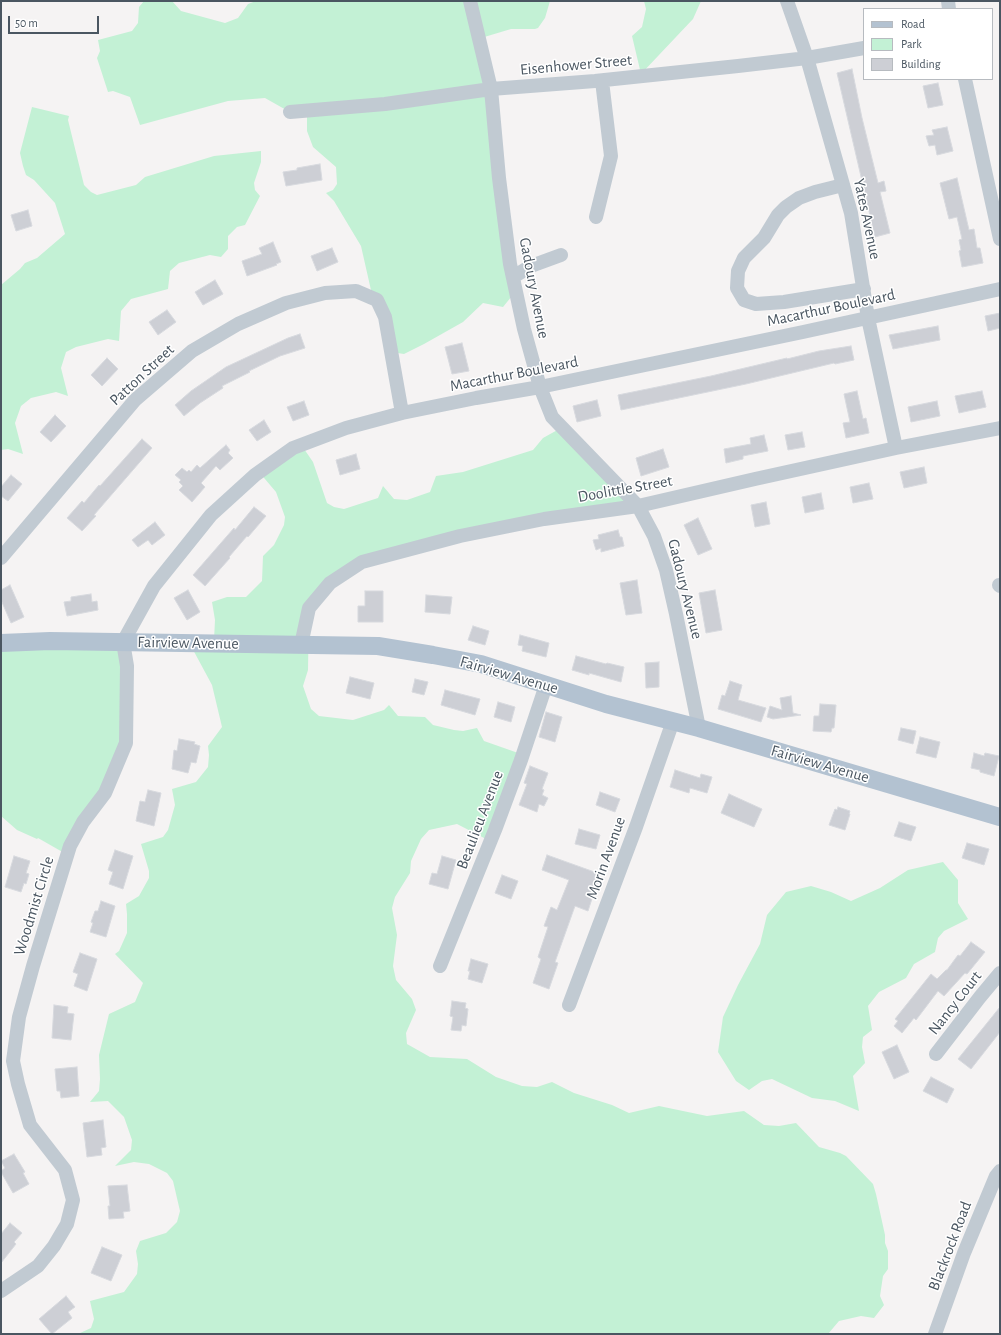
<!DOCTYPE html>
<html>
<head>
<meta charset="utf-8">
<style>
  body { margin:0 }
  #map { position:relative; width:1001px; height:1335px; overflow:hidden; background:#f5f3f3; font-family:"Alegreya Sans",sans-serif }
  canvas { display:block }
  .frame { position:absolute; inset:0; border:2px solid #4a5661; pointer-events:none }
  .legend { position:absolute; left:863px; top:8px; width:130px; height:72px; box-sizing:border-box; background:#fff; border:1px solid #b7bbc0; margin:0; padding:5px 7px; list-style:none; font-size:12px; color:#4a5661 }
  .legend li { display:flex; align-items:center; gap:8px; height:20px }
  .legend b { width:20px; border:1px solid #b7bbc0 }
  .scale { position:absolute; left:8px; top:16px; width:91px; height:18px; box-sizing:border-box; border:2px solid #4a5661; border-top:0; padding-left:5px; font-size:12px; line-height:14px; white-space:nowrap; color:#4a5661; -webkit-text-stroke:3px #fff; paint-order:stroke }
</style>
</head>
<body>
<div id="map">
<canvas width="1001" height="1335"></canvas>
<div class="frame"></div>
<ul class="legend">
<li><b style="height:5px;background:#b3c2d1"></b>Road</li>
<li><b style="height:11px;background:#c3f1d5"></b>Park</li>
<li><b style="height:11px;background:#cdcfd5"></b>Building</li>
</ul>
<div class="scale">50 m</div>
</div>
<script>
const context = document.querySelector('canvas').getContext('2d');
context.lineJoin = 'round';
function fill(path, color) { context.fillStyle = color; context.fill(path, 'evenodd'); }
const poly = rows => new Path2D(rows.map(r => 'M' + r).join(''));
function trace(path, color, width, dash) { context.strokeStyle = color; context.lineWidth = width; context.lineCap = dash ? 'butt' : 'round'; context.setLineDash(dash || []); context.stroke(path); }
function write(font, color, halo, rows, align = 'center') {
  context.font = font + ' "Alegreya Sans",sans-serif'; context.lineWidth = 3; context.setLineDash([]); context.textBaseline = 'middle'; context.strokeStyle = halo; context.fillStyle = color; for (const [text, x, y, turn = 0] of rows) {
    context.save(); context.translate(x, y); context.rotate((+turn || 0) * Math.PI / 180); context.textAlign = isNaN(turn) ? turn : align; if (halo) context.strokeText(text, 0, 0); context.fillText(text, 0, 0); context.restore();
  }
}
const green = poly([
  [144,1,172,1,181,11,225,23,238,18,248,4,256,1,550,1,545,18,538,28,535,29,511,29,481,38,516,291,503,307,483,303,463,322,424,344,404,354,391,352,373,299,361,246,334,201,326,193,333,190,337,184,336,167,313,147,307,131,307,112,288,111,265,98,228,101,140,125,130,97,113,91,108,92,97,58,100,51,98,40,132,31,138,23,139,7],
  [644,1,701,1,693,19,641,74,632,36,642,27,646,9],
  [32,107,69,116,68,120,84,185,91,192,97,195,136,185,145,177,214,156,261,151,261,162,254,183,255,190,260,196,245,225,237,227,228,236,228,249,221,257,210,255,179,263,170,271,168,289,131,299,121,311,119,341,108,339,76,347,66,352,61,368,68,396,56,392,31,398,21,406,15,423,23,454,8,449,1,450,1,285,20,269,25,263,37,258,65,234,55,203,34,180,26,175,23,166,20,153],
  [561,428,632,501,371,559,309,606,308,670,303,686,311,709,319,716,353,720,384,710,389,705,398,716,425,717,433,725,454,730,463,731,477,728,484,741,521,754,488,840,457,824,429,830,421,839,411,861,410,873,395,897,392,908,397,935,393,966,396,980,412,999,416,1010,406,1033,407,1044,430,1057,467,1059,496,1077,522,1086,537,1087,552,1082,574,1093,612,1105,629,1113,659,1106,707,1116,744,1111,764,1125,779,1126,796,1123,819,1147,840,1153,846,1156,873,1184,876,1194,885,1235,885,1243,888,1251,888,1269,883,1276,880,1296,884,1305,874,1318,861,1316,839,1321,828,1334,78,1334,91,1328,94,1319,90,1301,124,1292,137,1274,138,1264,136,1251,140,1241,166,1233,177,1222,180,1211,173,1181,167,1173,149,1164,134,1162,115,1166,131,1150,132,1140,124,1117,108,1101,90,1102,99,1091,100,1079,99,1055,109,1014,135,1002,143,983,115,954,119,951,127,933,127,914,126,904,139,896,149,878,149,871,141,844,163,837,168,830,175,805,172,789,196,782,208,767,209,755,208,746,222,727,212,685,191,646,214,640,215,620,212,602,227,597,246,597,262,581,263,556,274,545,284,525,285,517,276,492,259,472,302,446,313,462,327,503,334,507,344,509,378,498,383,486,394,499,407,500,430,492,436,476,463,472,533,450,543,438],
  [120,642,124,710,117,757,66,854,38,838,37,839,17,830,1,816,1,644],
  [943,862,958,880,958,903,968,919,944,931,938,938,935,952,914,964,906,978,879,992,868,1006,872,1030,863,1037,862,1047,865,1063,853,1076,859,1111,835,1101,812,1098,772,1079,762,1081,749,1090,736,1081,718,1052,723,1017,738,985,760,944,767,915,786,892,811,886,831,892,851,901,880,888,908,870]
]);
const building = poly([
  [852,69,862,118,878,183,884,181,886,191,880,192,890,233,875,237,837,73,852,69],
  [938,83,943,105,928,108,923,86,938,83],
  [947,127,953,151,937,155,935,145,929,146,926,136,934,135,932,130,947,127],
  [320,164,322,180,286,186,283,172,297,170,297,168,320,164],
  [957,178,969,230,974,229,977,248,980,248,983,263,962,267,959,251,961,250,959,240,962,239,957,217,949,219,940,183,957,178],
  [28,210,32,226,16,231,11,215,28,210],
  [273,242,281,262,276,264,277,265,247,276,242,261,262,254,259,248,273,242],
  [332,248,338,262,317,271,311,256,332,248],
  [215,280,223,294,203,305,195,292,215,280],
  [167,310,176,322,158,335,149,322,167,310],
  [1000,313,1000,328,988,331,985,316,1000,313],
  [938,326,940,340,893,349,889,335,938,326],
  [300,334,305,348,280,356,249,371,250,372,222,386,223,388,200,403,184,416,175,405,191,391,226,367,288,338,300,334],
  [462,343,469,371,452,374,445,347,462,343],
  [851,346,854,360,835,364,834,363,746,384,621,410,618,395,711,376,787,358,787,359,819,351,851,346],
  [107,358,118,369,102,386,91,375,107,358],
  [857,391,863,419,866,418,869,433,846,438,843,423,850,422,844,394,857,391],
  [982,391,986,407,959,413,955,396,982,391],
  [597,400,601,416,577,422,573,406,597,400],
  [304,401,309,415,293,421,287,407,304,401],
  [937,401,940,416,911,422,908,407,937,401],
  [55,415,66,426,51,442,40,432,55,415],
  [264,420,271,432,257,441,249,430,264,420],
  [802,432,805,447,788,450,785,435,802,432],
  [764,435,768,451,743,456,743,459,726,463,724,449,751,444,750,438,764,435],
  [142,439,152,448,94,515,96,516,82,531,67,518,82,501,84,503,99,485,100,486,142,439],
  [226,445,230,450,228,453,233,458,220,470,216,466,201,483,205,487,192,502,179,490,183,486,179,482,181,480,175,475,182,468,187,472,189,470,191,472,197,465,200,468,226,445],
  [663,449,669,467,641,476,636,458,663,449],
  [356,454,360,469,340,475,336,460,356,454],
  [924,467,927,483,904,488,900,472,924,467],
  [11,475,22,484,8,501,1,496,1,487,11,475],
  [869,483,873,499,853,503,850,487,869,483],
  [821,493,824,509,805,513,802,497,821,493],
  [766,502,770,524,755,527,751,505,766,502],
  [254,507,266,516,248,537,247,536,229,557,230,558,205,586,193,575,234,528,235,530,254,507],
  [698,518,712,549,698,555,684,525,698,518],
  [155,522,165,535,152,545,148,540,138,547,132,540,155,522],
  [618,530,620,537,622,537,624,546,601,552,601,548,596,550,593,540,599,539,598,535,618,530],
  [637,580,642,613,626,615,620,583,637,580],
  [10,585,24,617,11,623,1,600,1,590,10,585],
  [188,590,200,612,187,620,174,598,188,590],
  [715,590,722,630,706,633,699,593,715,590],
  [365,591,383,591,383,622,358,622,358,606,365,606,365,591],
  [91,594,92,602,97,601,98,610,67,616,64,602,71,601,71,597,91,594],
  [426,595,452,597,450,614,425,612,426,595],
  [473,626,489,631,485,645,468,640,473,626],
  [520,635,549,643,546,657,522,651,523,646,518,645,520,635],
  [576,656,606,664,607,663,624,667,621,682,589,673,589,675,572,670,576,656],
  [659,662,659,687,646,688,645,663,659,662],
  [350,677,374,683,370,699,346,693,350,677],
  [415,679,428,682,424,695,412,692,415,679],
  [730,681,742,685,738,700,766,708,761,722,718,709,722,695,725,696,730,681],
  [445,690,480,699,475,715,441,705,445,690],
  [791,696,793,713,801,715,773,719,767,717,770,706,782,710,780,698,791,696],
  [498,702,515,707,511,722,494,717,498,702],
  [820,704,836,705,834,728,832,728,831,732,813,731,814,716,819,716,820,704],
  [546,712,562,717,555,742,539,737,546,712],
  [901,728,916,731,913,744,898,740,901,728],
  [920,737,940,742,936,758,916,753,920,737],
  [179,739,195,742,194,744,200,746,196,763,191,762,188,773,172,769,174,750,177,751,179,739],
  [974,753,984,756,985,753,999,756,994,776,980,772,980,770,971,768,974,753],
  [530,766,548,773,542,789,544,790,542,795,548,798,544,806,539,804,537,812,519,805,527,784,524,783,530,766],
  [675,770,700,778,701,774,712,777,707,793,690,788,689,793,670,787,675,770],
  [148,790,161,793,154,826,136,821,140,801,145,802,148,790],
  [600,792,620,799,615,812,596,805,600,792],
  [729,794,762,809,754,827,721,813,729,794],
  [838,807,850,811,849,814,850,814,845,830,829,825,835,809,837,810,838,807],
  [899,822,916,827,911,841,894,836,899,822],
  [579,829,600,835,596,849,575,844,579,829],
  [967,843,989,849,984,865,962,858,967,843],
  [115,850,133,856,123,889,109,884,113,872,108,870,115,850],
  [547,855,600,874,588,911,575,906,555,962,558,963,549,989,533,983,541,959,538,957,548,927,544,926,551,907,557,910,569,880,542,870,547,855],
  [14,856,30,861,26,873,29,874,26,884,24,883,21,892,5,887,14,856],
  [442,856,456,860,448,889,429,884,432,873,437,874,442,856],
  [502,875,518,881,511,899,495,893,502,875],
  [101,901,115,906,106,937,90,932,93,923,91,922,95,911,98,911,101,901],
  [971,942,985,952,967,974,965,973,944,996,938,991,916,1020,914,1018,902,1033,894,1026,898,1021,895,1019,931,974,937,979,946,970,947,970,958,955,960,956,971,942],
  [80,953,97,959,87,991,74,986,78,974,73,972,80,953],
  [471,959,488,964,482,983,468,979,470,971,468,971,471,959],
  [452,1001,466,1003,465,1008,468,1009,466,1026,462,1025,461,1031,451,1030,453,1017,450,1016,452,1001],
  [54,1005,68,1007,67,1013,74,1014,71,1040,52,1038,54,1005],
  [1000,1007,1000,1032,971,1069,958,1059,1000,1007],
  [897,1045,909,1072,894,1079,882,1052,897,1045],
  [77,1067,79,1096,61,1098,60,1091,57,1091,55,1069,77,1067],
  [931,1077,954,1089,947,1103,923,1091,931,1077],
  [103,1120,106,1147,101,1148,102,1155,87,1157,83,1123,103,1120],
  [14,1154,25,1172,23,1173,29,1184,13,1193,1,1172,1,1171,5,1168,1,1161,14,1154],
  [127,1185,130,1211,123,1212,124,1218,109,1219,108,1206,110,1206,108,1186,127,1185],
  [10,1223,22,1233,14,1242,16,1244,1,1263,1,1234,10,1223],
  [102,1247,122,1255,111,1281,91,1273,102,1247],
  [66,1296,75,1307,68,1312,72,1318,52,1334,39,1319,66,1296]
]);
const minor = poly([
  [470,1,491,89,499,178,510,264,524,329,540,387,552,417,638,506,654,536,666,570,676,614,699,728],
  [787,1,807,58,851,213,868,318,896,448],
  [948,1,949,9],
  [965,79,1000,239],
  [290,112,385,104,491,89,595,81,738,66,807,58,864,48],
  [843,185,815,192,799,198,786,207,778,215,764,238,744,258,738,271,737,288,744,300,756,304,784,302,864,289],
  [596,217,611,156,602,81],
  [513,277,531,266,561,255],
  [1,558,135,400,192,351,238,324,286,303,325,293,356,291,377,300,385,317,402,413],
  [999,585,1000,586],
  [301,645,309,608,330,583,362,562,460,536,544,519,638,506,755,479,896,448,1000,428],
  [440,966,495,830,521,760,546,685],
  [569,1005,636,827,673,721],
  [936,1054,980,997,1000,973],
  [1,1291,38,1266,54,1246,67,1224,73,1200,65,1170,30,1125,18,1084,13,1061,19,1017,33,966,70,846,83,822,105,793,126,743,127,666,123,642,154,586,211,515,255,475,293,448,346,428,402,413,476,398,540,387,803,332,1000,289],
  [935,1334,964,1253,996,1176,1000,1171]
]);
const major = poly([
  [1,643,50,641,378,646,433,655,481,664,606,704,699,728,1000,817]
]);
const streetNames = [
  ["Eisenhower Street",576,65,-5],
  ["Yates Avenue",867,219,78],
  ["Gadoury Avenue",534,288,79],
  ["Macarthur Boulevard",831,308,-12],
  ["Macarthur Boulevard",514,374,-11],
  ["Patton Street",142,375,-43],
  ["Doolittle Street",625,489,-10],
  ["Gadoury Avenue",685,589,76],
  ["Fairview Avenue",188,643,1],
  ["Fairview Avenue",509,675,16],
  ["Fairview Avenue",820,764,16],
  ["Beaulieu Avenue",480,820,-69],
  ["Morin Avenue",606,858,-70],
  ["Woodmist Circle",34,906,-73],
  ["Nancy Court",955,1003,-52],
  ["Blackrock Road",950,1246,-69]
];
fill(green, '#c3f1d5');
fill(building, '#cdcfd5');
trace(building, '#d7d9de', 1);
trace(minor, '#c1cad2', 14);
trace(major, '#b3c2d1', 18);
write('16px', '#4a5661', '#fff', streetNames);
</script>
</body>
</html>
